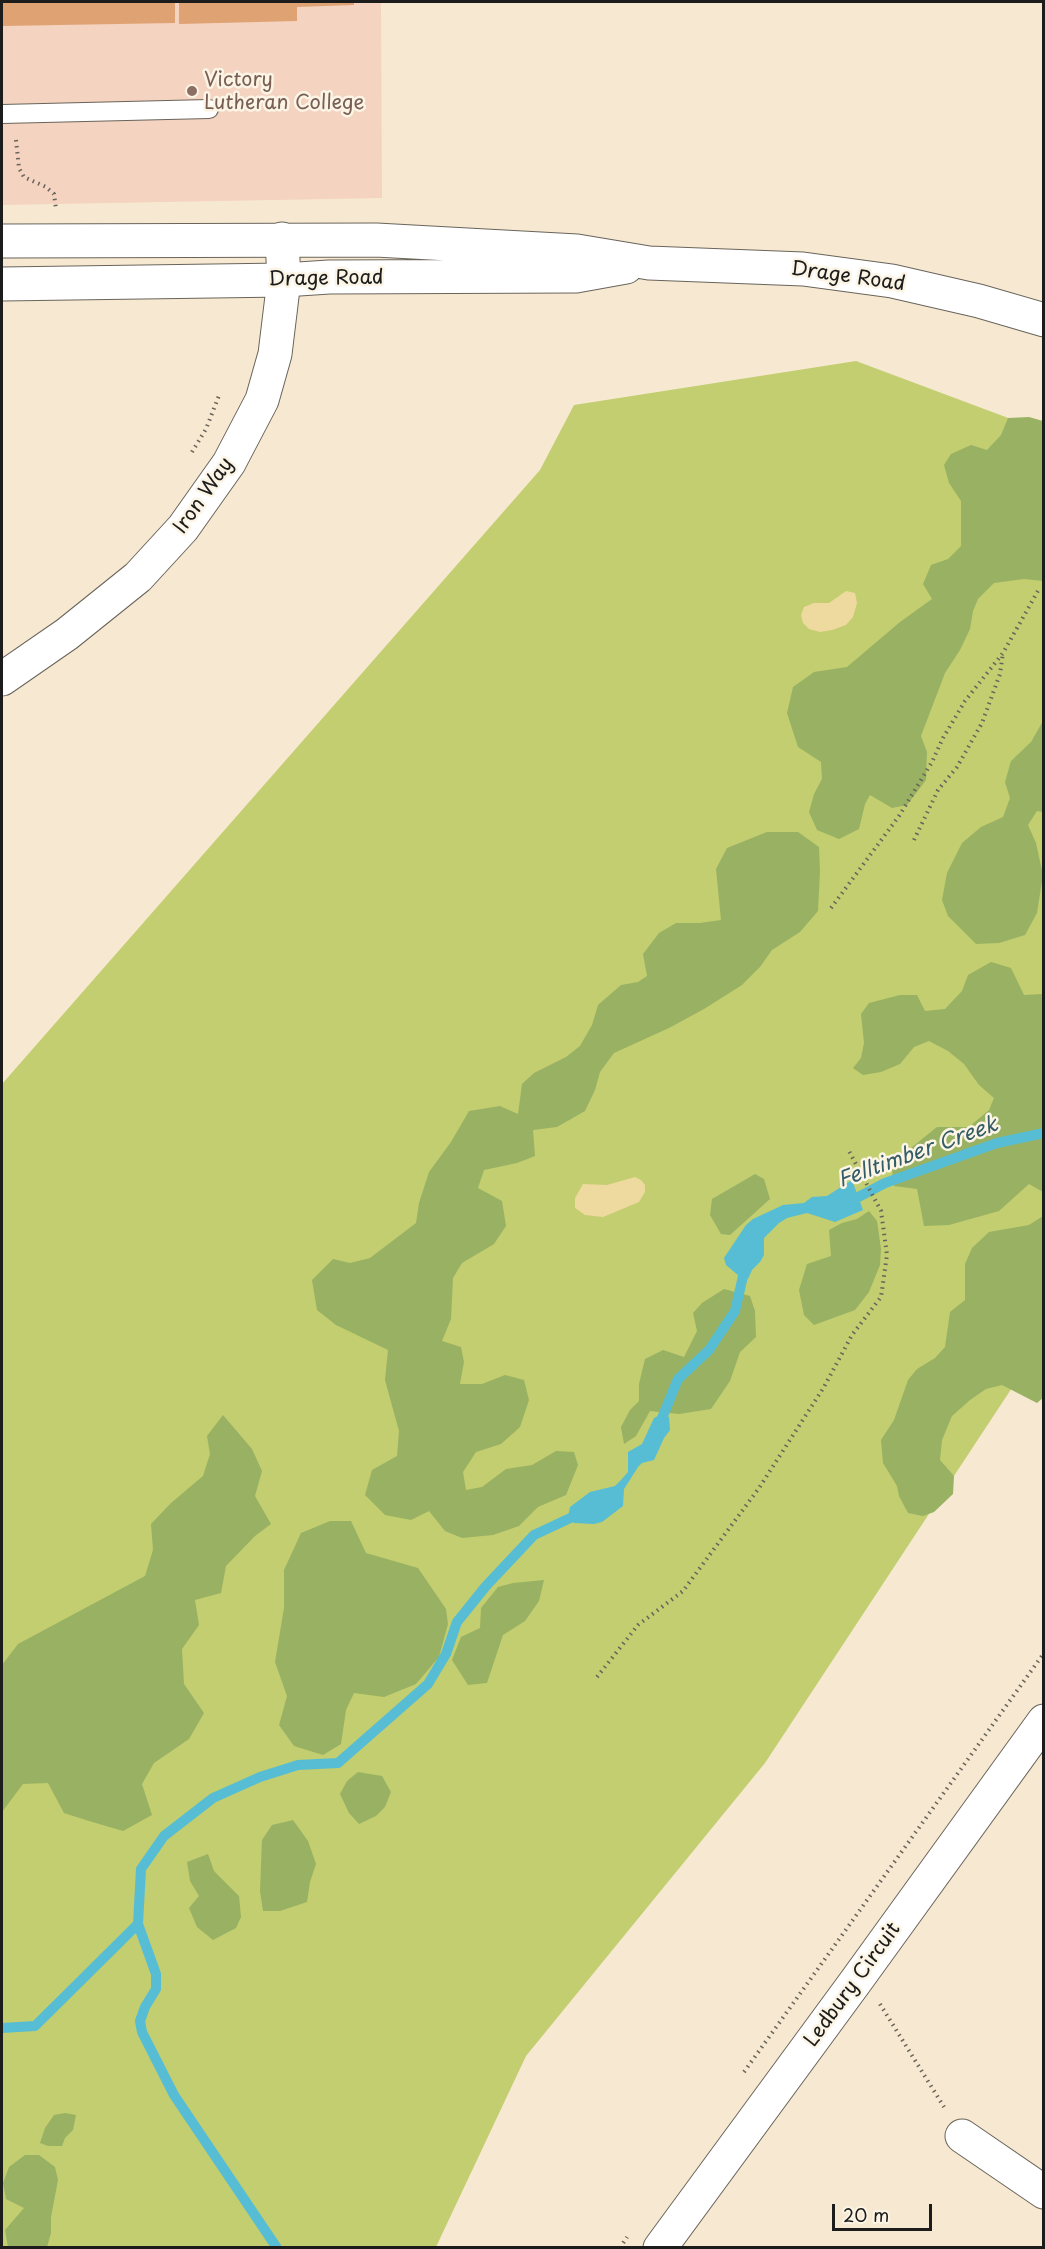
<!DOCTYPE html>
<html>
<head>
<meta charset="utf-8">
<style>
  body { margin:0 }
  #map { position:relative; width:1045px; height:2249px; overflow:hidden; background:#f7e9d1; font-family:"Playpen Sans",sans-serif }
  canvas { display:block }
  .frame { position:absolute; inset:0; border:3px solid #1c1c1c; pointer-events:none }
  .scale { position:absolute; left:832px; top:2204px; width:100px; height:27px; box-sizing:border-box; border:3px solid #1c1c1c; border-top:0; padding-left:8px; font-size:18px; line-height:21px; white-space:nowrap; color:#1c1c1c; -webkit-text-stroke:4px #fcf5e5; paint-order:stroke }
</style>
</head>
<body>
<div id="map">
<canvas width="1045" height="2249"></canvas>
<div class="frame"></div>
<div class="scale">20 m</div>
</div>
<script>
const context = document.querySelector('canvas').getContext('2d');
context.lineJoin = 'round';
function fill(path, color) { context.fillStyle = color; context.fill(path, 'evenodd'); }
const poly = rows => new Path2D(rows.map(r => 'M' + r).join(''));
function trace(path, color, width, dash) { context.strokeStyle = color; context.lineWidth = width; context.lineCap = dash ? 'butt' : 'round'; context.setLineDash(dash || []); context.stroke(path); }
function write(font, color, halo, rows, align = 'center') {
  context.font = font + ' "Playpen Sans",sans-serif'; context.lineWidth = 5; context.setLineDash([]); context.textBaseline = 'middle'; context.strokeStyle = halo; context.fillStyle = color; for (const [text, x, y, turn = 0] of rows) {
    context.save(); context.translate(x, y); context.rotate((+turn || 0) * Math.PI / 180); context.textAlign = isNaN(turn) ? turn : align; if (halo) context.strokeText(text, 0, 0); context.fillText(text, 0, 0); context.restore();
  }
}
const built = poly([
  [2,2,381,2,382,198,2,205]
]);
const green = poly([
  [856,361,1043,431,1043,1365,1027,1365,765,1763,526,2056,436,2247,2,2248,2,1084,540,470,574,405]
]);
const forest = poly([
  [1029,417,1043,421,1043,581,1024,579,994,583,978,599,973,611,970,629,960,650,945,673,921,736,927,752,926,780,907,805,892,808,870,795,865,804,859,829,839,839,817,830,809,812,814,794,822,779,821,762,798,747,787,713,793,687,814,672,847,667,900,622,932,599,923,584,931,565,948,559,961,546,961,501,949,483,944,465,951,454,971,445,987,450,1001,435,1008,418],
  [1043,721,1043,812,1037,811,1028,825,1036,843,1043,875,1037,913,1025,935,999,943,976,944,948,916,942,900,947,873,962,843,981,827,1003,817,1010,798,1005,782,1011,761,1031,742],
  [767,832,798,832,819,847,820,872,818,911,800,932,772,950,760,967,742,985,704,1009,669,1028,614,1053,600,1072,595,1090,585,1111,557,1127,533,1130,535,1156,517,1163,484,1170,478,1188,502,1201,506,1226,494,1244,462,1263,453,1278,451,1319,442,1341,461,1347,464,1362,460,1384,482,1384,505,1375,524,1380,529,1400,520,1427,501,1444,476,1452,463,1472,466,1490,482,1487,506,1469,532,1465,556,1451,574,1452,578,1465,566,1495,538,1507,519,1526,493,1535,462,1538,445,1531,429,1511,411,1520,385,1515,365,1495,372,1470,397,1456,399,1431,385,1380,388,1350,336,1325,317,1310,312,1280,333,1259,350,1263,370,1258,416,1223,419,1203,429,1172,451,1142,469,1111,500,1106,518,1114,522,1084,534,1073,566,1057,580,1046,592,1025,598,1005,621,985,638,982,647,976,643,954,659,933,676,923,700,923,721,920,716,869,727,848],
  [991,962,1011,968,1024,995,1043,994,1043,1192,1029,1184,999,1211,949,1225,924,1226,917,1189,894,1186,892,1169,906,1152,937,1127,969,1127,989,1110,994,1098,979,1085,964,1064,948,1051,929,1041,914,1047,900,1064,881,1072,863,1075,853,1068,861,1058,864,1043,861,1014,869,1003,900,995,917,995,925,1011,945,1009,962,991,968,975],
  [755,1174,764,1179,770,1199,730,1235,721,1234,710,1215,712,1199],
  [869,1211,877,1221,881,1249,880,1265,869,1292,855,1310,814,1325,804,1315,799,1290,807,1264,831,1256,829,1230,842,1223,857,1219],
  [1043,1216,1043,1398,1037,1403,1002,1385,986,1389,970,1400,952,1416,942,1440,940,1460,954,1476,953,1494,934,1512,923,1516,908,1513,899,1496,897,1486,883,1463,881,1440,894,1420,908,1380,917,1369,935,1358,945,1347,950,1312,965,1300,965,1264,972,1248,989,1232,1029,1225],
  [724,1289,750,1296,755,1311,756,1337,740,1352,730,1381,711,1409,679,1414,650,1411,636,1436,624,1444,621,1427,630,1410,639,1401,639,1384,645,1359,663,1350,684,1357,697,1331,693,1313,702,1303],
  [223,1415,252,1449,262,1471,255,1496,271,1524,255,1536,226,1566,221,1593,195,1600,199,1625,182,1649,184,1684,204,1713,189,1739,154,1763,142,1784,152,1815,123,1831,89,1821,64,1813,48,1783,23,1784,2,1812,2,1665,18,1644,145,1576,153,1550,151,1524,171,1503,203,1476,210,1454,207,1436],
  [330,1521,351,1521,366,1553,418,1568,446,1609,448,1624,439,1657,416,1684,384,1697,354,1693,346,1710,341,1744,323,1755,294,1746,279,1725,287,1696,275,1662,284,1608,284,1570,301,1533],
  [544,1580,539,1601,525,1621,503,1635,487,1683,468,1685,452,1660,461,1637,480,1628,481,1608,498,1587,513,1583],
  [358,1772,382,1776,391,1792,385,1807,376,1816,359,1824,349,1813,340,1794,347,1781],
  [293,1820,308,1841,316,1864,310,1882,307,1902,280,1911,263,1911,260,1891,262,1840,272,1825],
  [208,1854,214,1871,239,1896,241,1917,236,1928,213,1940,197,1927,189,1908,199,1896,190,1881,187,1862],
  [65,2113,76,2115,73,2130,65,2138,62,2146,48,2146,40,2143,45,2128,54,2115],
  [25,2155,39,2155,55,2167,58,2180,51,2217,51,2233,47,2247,8,2247,5,2230,24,2208,6,2199,3,2183,9,2167]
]);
const sand = poly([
  [846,591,855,593,857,603,853,617,846,625,832,630,820,632,809,629,803,623,801,615,804,607,814,603,829,603],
  [635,1177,641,1180,645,1185,645,1192,639,1202,603,1217,585,1215,575,1208,575,1198,583,1184,607,1185]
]);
const water = poly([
  [852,1180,863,1210,835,1222,807,1213,787,1218,779,1223,764,1238,764,1255,760,1262,752,1270,748,1279,739,1276,726,1265,724,1258,746,1225,753,1219,783,1205,804,1203,812,1197,827,1196],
  [660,1415,669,1417,670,1430,664,1438,654,1460,642,1463,638,1467,624,1489,623,1506,602,1522,594,1524,574,1523,568,1517,570,1507,590,1492,615,1486,621,1480,628,1472,628,1452,642,1444,654,1418]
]);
const stream = poly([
  [847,1203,885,1183,997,1143,1044,1133],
  [658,1428,678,1379,709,1350,735,1311,746,1263],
  [138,1924,156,1974,156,1989,145,2007,140,2021,142,2032,174,2095,277,2248],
  [2,2028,35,2026,138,1924,141,1869,164,1836,213,1798,260,1777,298,1765,338,1763,428,1684,446,1654,457,1622,486,1586,534,1535,581,1513]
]);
const building = poly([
  [2,2,175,2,175,23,2,26],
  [179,2,354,2,354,5,297,7,297,21,179,24]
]);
const path = poly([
  [16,140,19,168,24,177,46,187,54,194,56,209],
  [192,452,206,429,220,393],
  [914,840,938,790,957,767,982,723,1000,674,1003,653],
  [831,908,899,816,932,762,943,738,965,701,1003,653,1039,589],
  [597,1677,638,1625,683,1591,759,1488,824,1387,852,1335,881,1297,887,1255,881,1211,849,1151],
  [880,2004,944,2107],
  [744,2072,1044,1653],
  [620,2248,627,2237]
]);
const lane = poly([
  [2,114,209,109]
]);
const street = poly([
  [2,679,67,634,138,577,183,528,229,463,262,400,275,354,284,280,282,239],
  [962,2136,1044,2192],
  [660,2248,856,1981,1044,1721]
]);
const secondary = poly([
  [2,241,376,240,577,251,649,263,803,269,892,281,979,301,1044,320],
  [2,284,284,280,329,277,576,276,626,267]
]);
const markers = [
  [192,91,6,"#8d6e63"]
];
const educationNames = [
  ["Victory",204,80],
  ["Lutheran College",204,103]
];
const streetNames = [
  ["Drage Road",848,277,8],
  ["Drage Road",326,279,-1],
  ["Iron Way",204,496,-55],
  ["Ledbury Circuit",853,1985,-54]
];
const waterNames = [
  ["Felltimber Creek",918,1153,-20]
];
fill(built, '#f4d3c0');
fill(green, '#c2ce70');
fill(forest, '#99b162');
fill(sand, '#eeda9e');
fill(water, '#56bdd4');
trace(stream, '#56bdd4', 10);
fill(building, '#dfa273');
trace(lane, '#69645b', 20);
trace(street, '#69645b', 35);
trace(secondary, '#69645b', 35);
trace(path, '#69645b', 4, [1.5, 4.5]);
trace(lane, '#fff', 18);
trace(street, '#fff', 33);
trace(secondary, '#fff', 33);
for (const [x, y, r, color] of markers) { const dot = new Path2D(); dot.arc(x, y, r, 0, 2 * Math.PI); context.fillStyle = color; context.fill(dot); trace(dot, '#fcf5e5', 2); }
write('20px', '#785e54', '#fcf5e5', educationNames, 'left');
write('20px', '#1c1c1c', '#fcf5e5', streetNames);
write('italic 21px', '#335c66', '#fcf5e5', waterNames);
</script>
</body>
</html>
